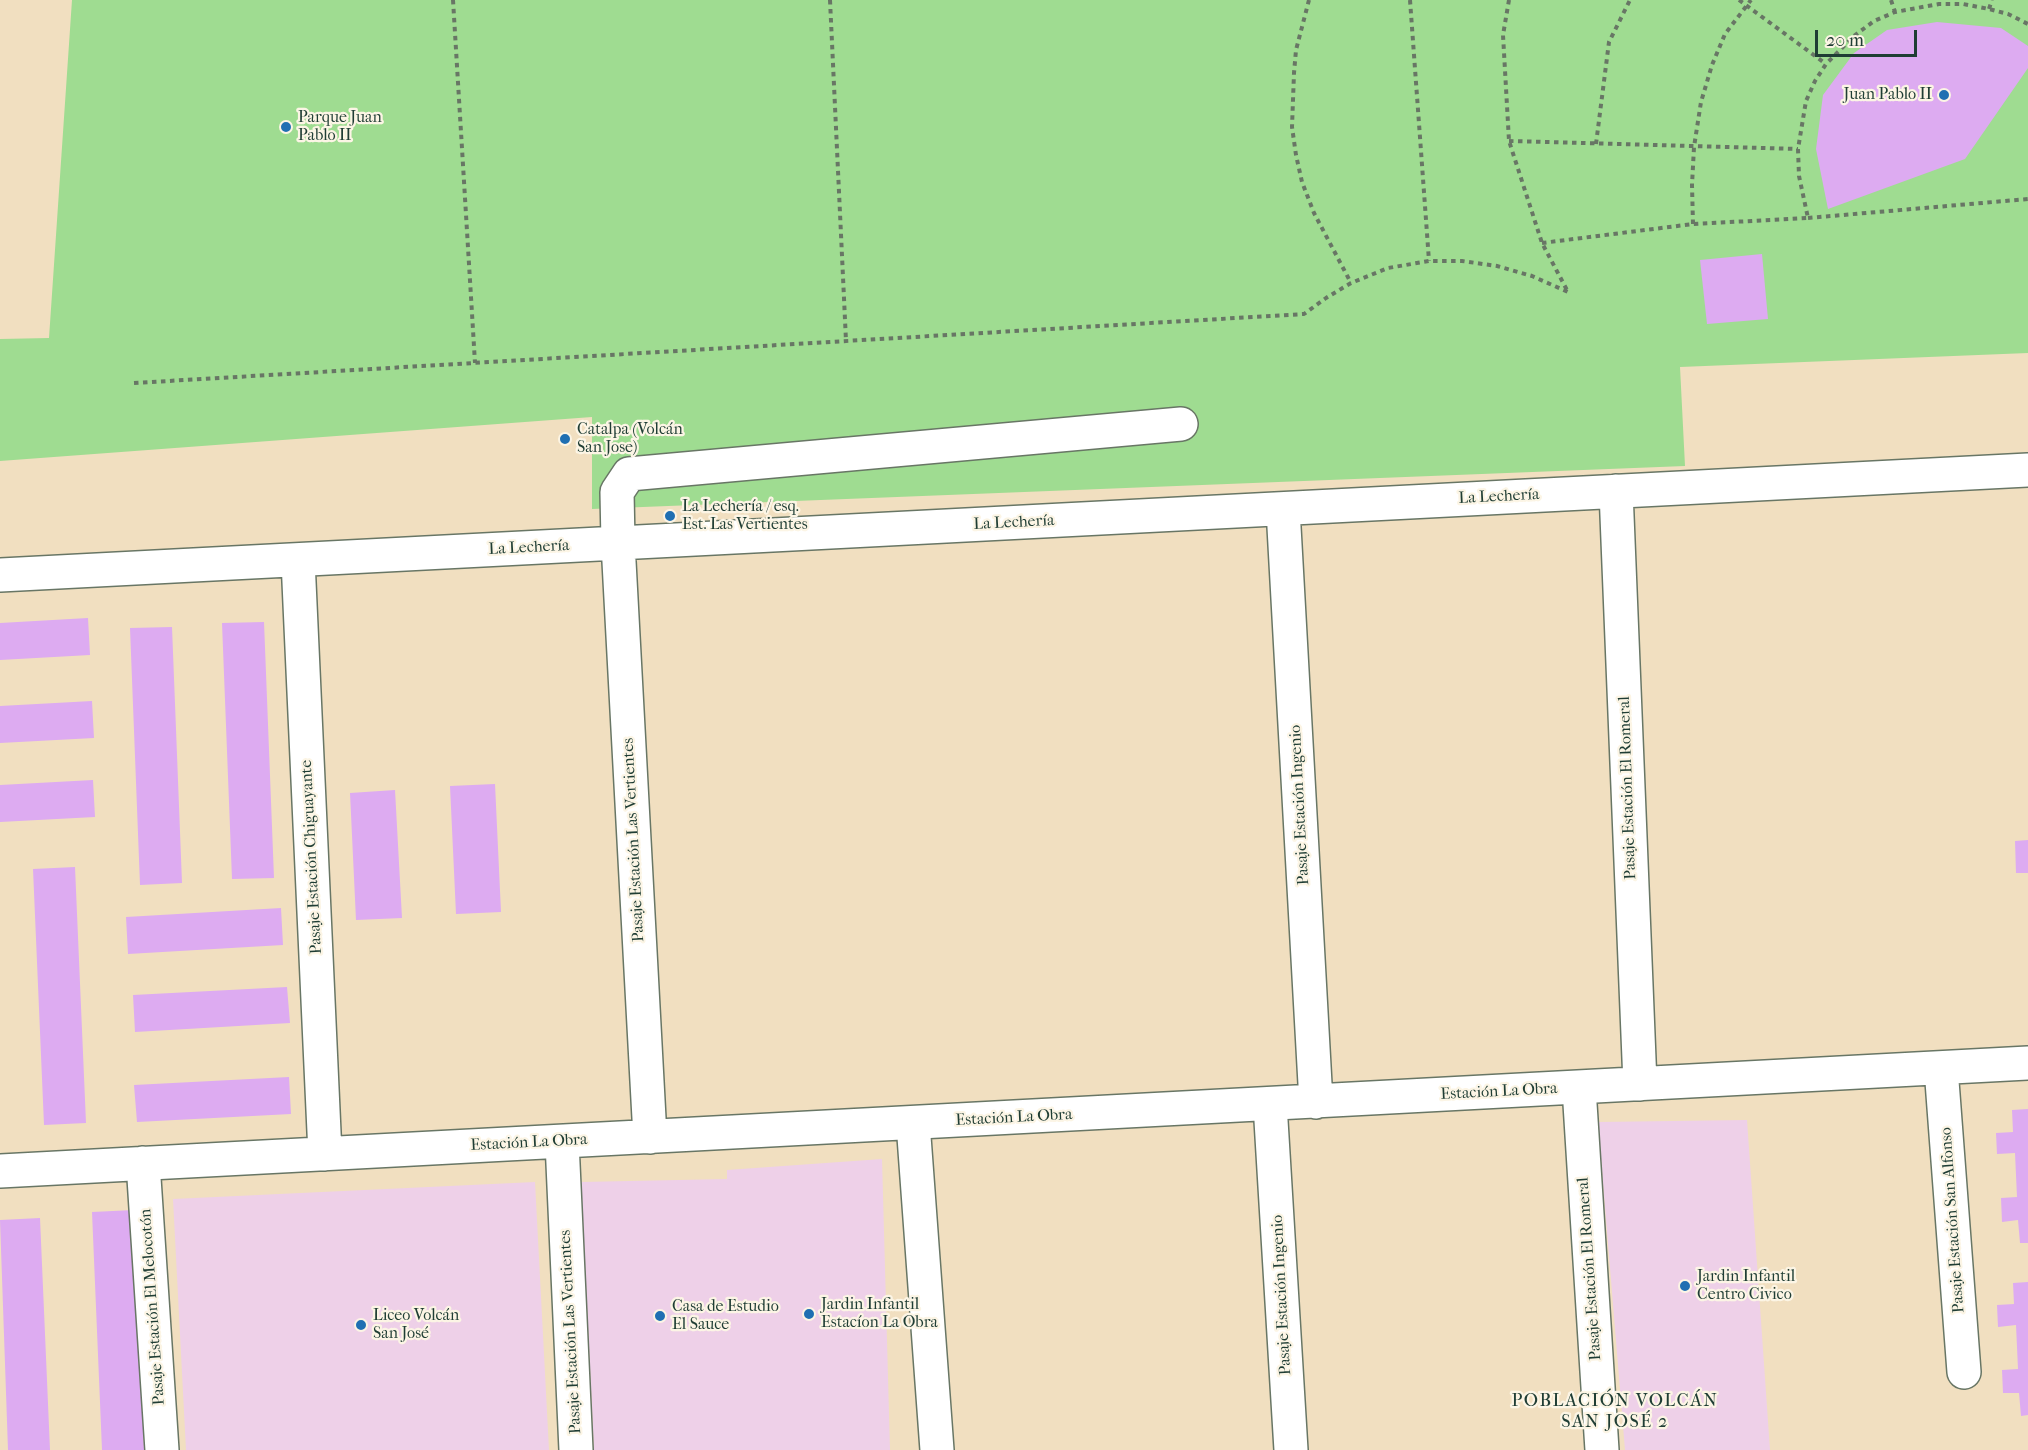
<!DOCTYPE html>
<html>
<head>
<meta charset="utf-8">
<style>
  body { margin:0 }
  #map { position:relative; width:2028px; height:1450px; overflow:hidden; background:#f1dfc0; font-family:"IM FELL French Canon",serif }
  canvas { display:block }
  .scale { position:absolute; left:1815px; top:30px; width:102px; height:27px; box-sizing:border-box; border:3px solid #1f3d34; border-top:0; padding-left:8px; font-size:18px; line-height:21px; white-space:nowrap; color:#1f3d34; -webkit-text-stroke:4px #fcf5e5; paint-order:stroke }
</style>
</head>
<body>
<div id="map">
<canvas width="2028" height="1450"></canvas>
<div class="scale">20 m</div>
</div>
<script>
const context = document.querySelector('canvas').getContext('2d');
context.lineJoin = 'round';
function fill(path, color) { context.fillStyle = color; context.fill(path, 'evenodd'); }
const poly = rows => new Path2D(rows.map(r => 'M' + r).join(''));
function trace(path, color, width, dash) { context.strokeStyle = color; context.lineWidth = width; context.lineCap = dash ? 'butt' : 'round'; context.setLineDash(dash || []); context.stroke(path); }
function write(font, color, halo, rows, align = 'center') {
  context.font = font + ' "IM FELL French Canon",serif'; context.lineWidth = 4.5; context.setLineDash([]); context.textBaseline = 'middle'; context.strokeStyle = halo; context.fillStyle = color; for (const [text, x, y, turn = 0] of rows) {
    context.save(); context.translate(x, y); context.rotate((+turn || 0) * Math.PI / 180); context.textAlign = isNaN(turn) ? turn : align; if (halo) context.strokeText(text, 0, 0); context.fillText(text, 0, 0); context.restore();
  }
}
const built = poly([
  [1747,1120,1770,1450,1625,1450,1598,1122],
  [882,1159,890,1450,594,1450,581,1182,727,1179,727,1170],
  [535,1182,549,1450,186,1450,173,1199]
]);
const green = poly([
  [72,0,2028,0,2028,353,1680,367,1685,466,592,509,592,417,0,461,0,339,49,338]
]);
const building = poly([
  [1937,22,2001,28,2028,46,2028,68,1965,159,1828,209,1816,149,1823,95,1854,53,1887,30],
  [1762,254,1768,319,1707,324,1700,260],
  [88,618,90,655,0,660,0,623],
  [264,622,274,878,232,879,222,623],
  [172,627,182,883,140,885,130,628],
  [92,701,94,738,0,743,0,706],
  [93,780,95,817,0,822,0,785],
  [495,784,501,912,456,914,450,786],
  [395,790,402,918,356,920,350,793],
  [2028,840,2028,873,2016,873,2015,841],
  [75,867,86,1123,44,1125,33,869],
  [281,908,283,945,128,954,126,917],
  [287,987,290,1023,135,1032,133,995],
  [289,1077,291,1114,137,1122,134,1085],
  [2028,1109,2028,1243,2020,1243,2018,1220,2002,1222,2001,1198,2017,1197,2015,1153,1997,1154,1996,1133,2013,1132,2012,1110],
  [134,1210,144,1450,102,1450,92,1212],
  [40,1218,50,1450,8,1450,0,1220],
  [2028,1282,2028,1415,2021,1416,2019,1393,2003,1393,2002,1370,2018,1369,2016,1325,1998,1327,1997,1305,2014,1304,2013,1283]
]);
const path = poly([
  [453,0,475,363],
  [830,0,846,341],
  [1309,0,1296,50,1294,73,1292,127,1296,155,1302,182,1314,213,1351,283],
  [1410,0,1429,261],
  [1509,0,1503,35,1509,141,1542,243,1568,292],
  [1739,0,1826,64],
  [1891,0,1895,12],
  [1989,9,1992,0],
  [1509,141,1798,149],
  [1596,144,1609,42,1630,0],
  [1808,218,2028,199],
  [1693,224,1692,185,1694,147,1701,102,1712,65,1725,34,1751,0],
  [1542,243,1693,224,1808,218,1799,176,1798,149,1806,101,1815,81,1826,64,1854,36,1874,21,1895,12,1939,4,1963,4,1989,9,2008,14,2028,24],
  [134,383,1304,314,1326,298,1351,283,1388,268,1429,261,1462,261,1497,266,1532,276,1568,292]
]);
const minor = poly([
  [1616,491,1640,1084],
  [1283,509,1316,1102],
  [298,560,325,1154],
  [0,575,2028,470],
  [1941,1068,1964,1372],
  [1579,1088,1602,1450],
  [1270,1104,1291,1450],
  [913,1123,937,1450],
  [650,1137,618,543,617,492,629,474,1181,424],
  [562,1142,576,1450],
  [143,1163,162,1450],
  [0,1171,2028,1063]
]);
const markers = [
  [1944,95,6,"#1f6fb2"],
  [286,127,6,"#1f6fb2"],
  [565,439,6,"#1f6fb2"],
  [670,516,6,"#1f6fb2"],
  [1685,1286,6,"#1f6fb2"],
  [809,1314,6,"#1f6fb2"],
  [660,1316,6,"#1f6fb2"],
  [361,1325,6,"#1f6fb2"]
];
const poiNames = [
  ["Juan Pablo II",1932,95,"right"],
  ["Parque Juan",298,118],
  ["Pablo II",298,136],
  ["Catalpa (Volcán",577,430],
  ["San Jose)",577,448],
  ["La Lechería / esq.",682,507],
  ["Est. Las Vertientes",682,525],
  ["Jardin Infantil",1697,1277],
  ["Centro Civico",1697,1295],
  ["Jardin Infantil",821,1305],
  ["Estacíon La Obra",821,1323],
  ["Casa de Estudio",672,1307],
  ["El Sauce",672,1325],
  ["Liceo Volcán",373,1316],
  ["San José",373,1334]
];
const streetNames = [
  ["La Lechería",1499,497,-3],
  ["La Lechería",1014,523,-3],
  ["La Lechería",529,548,-3],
  ["Pasaje Estación El Romeral",1628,788,-92],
  ["Pasaje Estación Ingenio",1300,805,-93],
  ["Pasaje Estación Las Vertientes",634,840,-93],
  ["Pasaje Estación Chiguayante",312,857,-93],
  ["Estación La Obra",1499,1092,-3],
  ["Estación La Obra",1014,1118,-3],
  ["Estación La Obra",529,1143,-3],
  ["Pasaje Estación San Alfonso",1953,1220,-94],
  ["Pasaje Estación El Romeral",1590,1269,-94],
  ["Pasaje Estación Ingenio",1282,1295,-93],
  ["Pasaje Estación El Melocotón",153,1307,-94],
  ["Pasaje Estación Las Vertientes",571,1332,-93]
];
const neighbourhoodNames = [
  ["POBLACIÓN VOLCÁN",1615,1402],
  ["SAN JOSÉ 2",1615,1423]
];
fill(built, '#eed0e8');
fill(green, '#9fdc91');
fill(building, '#ddabf1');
trace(minor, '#687665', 36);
trace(path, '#687665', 4, [4.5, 4.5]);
trace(minor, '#fff', 33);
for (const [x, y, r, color] of markers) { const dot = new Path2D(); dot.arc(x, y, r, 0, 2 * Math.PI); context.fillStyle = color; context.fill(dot); trace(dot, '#fcf5e5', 2); }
write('16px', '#1f3d34', '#fcf5e5', poiNames, 'left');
write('16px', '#1f3d34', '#fcf5e5', streetNames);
context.letterSpacing = '1.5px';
write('18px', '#1f3d34', '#fcf5e5', neighbourhoodNames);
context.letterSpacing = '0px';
</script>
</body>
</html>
